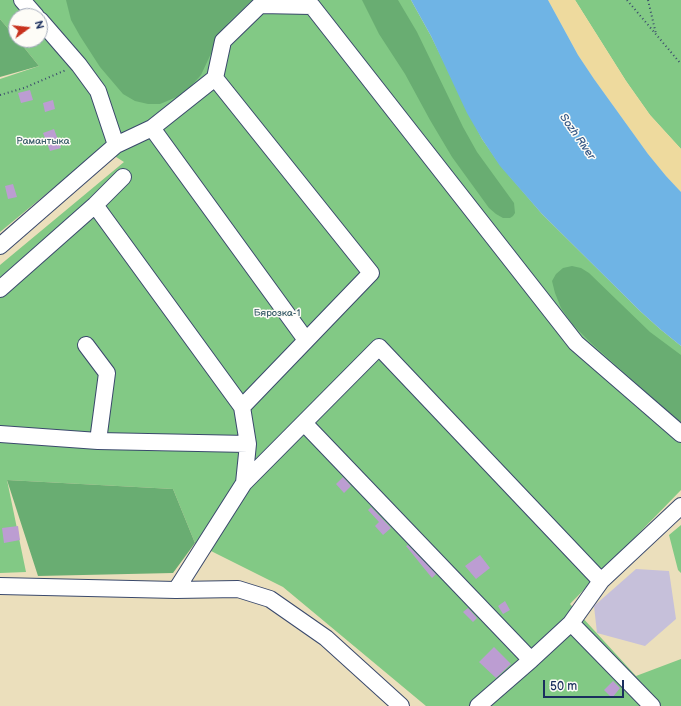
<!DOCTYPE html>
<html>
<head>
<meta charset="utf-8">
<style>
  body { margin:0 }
  #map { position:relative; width:681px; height:706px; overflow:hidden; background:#ebdfbc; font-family:"Balsamiq Sans",sans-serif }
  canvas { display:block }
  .north { position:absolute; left:8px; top:8px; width:40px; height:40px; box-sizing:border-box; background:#fdfcf7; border:1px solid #a3aaba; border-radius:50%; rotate:75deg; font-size:11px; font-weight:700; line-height:16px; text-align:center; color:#1b2f5e }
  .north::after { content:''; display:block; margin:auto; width:14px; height:18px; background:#c8321e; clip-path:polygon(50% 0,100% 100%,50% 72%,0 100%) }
  .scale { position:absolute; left:543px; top:680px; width:81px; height:18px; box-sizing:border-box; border:2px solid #1b2f5e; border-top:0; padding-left:5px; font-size:12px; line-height:14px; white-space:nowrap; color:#1b2f5e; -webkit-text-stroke:3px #fdfcf7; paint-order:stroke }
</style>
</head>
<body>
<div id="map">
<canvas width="681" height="706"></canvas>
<div class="north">N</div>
<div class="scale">50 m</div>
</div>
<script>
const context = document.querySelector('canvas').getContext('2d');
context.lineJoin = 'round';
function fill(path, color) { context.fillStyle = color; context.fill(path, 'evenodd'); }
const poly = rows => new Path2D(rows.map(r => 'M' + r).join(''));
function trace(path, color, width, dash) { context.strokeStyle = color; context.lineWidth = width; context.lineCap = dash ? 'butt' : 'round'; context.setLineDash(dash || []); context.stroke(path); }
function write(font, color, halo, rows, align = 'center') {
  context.font = font + ' "Balsamiq Sans",sans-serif'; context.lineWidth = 3; context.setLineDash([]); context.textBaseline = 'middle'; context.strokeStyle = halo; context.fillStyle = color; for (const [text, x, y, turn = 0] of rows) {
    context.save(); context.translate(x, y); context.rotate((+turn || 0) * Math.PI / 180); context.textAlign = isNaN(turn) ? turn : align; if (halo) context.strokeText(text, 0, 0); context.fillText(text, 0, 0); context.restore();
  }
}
const industrial = poly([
  [636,569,669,571,676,619,645,646,597,633,594,606]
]);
const green = poly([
  [0,0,411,0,431,36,482,139,501,166,542,214,640,311,660,329,681,346,681,490,570,604,636,676,681,659,681,706,426,706,283,587,195,543,173,489,7,480,26,572,0,573,0,265,124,162,102,148,0,232,0,79,39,66,18,40,40,40,40,16,16,16,16,38,0,19],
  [575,0,681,0,681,149,650,115,626,81],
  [681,525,681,573,678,570,669,535]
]);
const forest = poly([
  [66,0,259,0,250,2,229,22,221,32,201,75,184,94,160,104,148,104,135,101,123,94,100,67,80,36,71,20],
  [362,0,398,0,417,32,463,127,477,152,514,203,515,213,513,216,510,218,503,218,496,214,489,208,452,157,430,120,405,74,379,34],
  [0,19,16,38,16,40,18,40,39,66,0,77],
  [572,266,581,268,589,273,650,332,681,355,681,423,592,344,573,325,561,308,555,293,552,281,556,274,563,268],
  [7,480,173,489,195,543,173,573,38,576]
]);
const sand = poly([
  [548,0,575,0,626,81,650,115,681,149,681,192,666,176,648,154,594,79,578,55]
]);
const water = poly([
  [411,0,548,0,578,55,594,79,648,154,666,176,681,192,681,346,660,329,640,311,542,214,500,166,482,139,467,113,431,36]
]);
const building = poly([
  [30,90,33,100,21,103,18,93],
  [53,100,55,109,45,112,43,103],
  [54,129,61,148,50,151,43,133],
  [13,184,17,197,8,199,5,186],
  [343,477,351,486,344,493,336,484],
  [371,507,391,528,383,535,375,526,379,522,368,510],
  [18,526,20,540,4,543,2,528],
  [408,545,436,574,432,578,406,546],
  [480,555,490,568,476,579,465,566],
  [505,601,510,610,503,614,498,606],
  [468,608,477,618,473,622,463,612],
  [494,647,511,664,496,678,479,662],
  [613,681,620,688,612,698,604,690]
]);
const path = poly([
  [627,0,681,64],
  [648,0,656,34],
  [0,95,24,88,66,70]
]);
const minor = poly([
  [22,0,36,16],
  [40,20,79,65,98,91,116,145],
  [215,78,371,273,242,407],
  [152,128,306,340],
  [95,205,242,407,248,444,244,483],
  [0,246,116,145,152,128,215,78,223,41,260,5,312,6,576,343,681,434],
  [0,289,95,205,123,177],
  [86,345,107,373,98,441],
  [304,423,531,660],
  [0,434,98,441,248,444],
  [0,586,176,590,238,589,270,599,326,638,401,706],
  [176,590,244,483,379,347,601,581],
  [571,623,652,706],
  [478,706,531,660,571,623,601,581,681,506]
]);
const parkNames = [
  ["Рамантыка",43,141],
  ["Бярозка-1",277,313]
];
const waterNames = [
  ["Sozh River",577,137,55]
];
fill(industrial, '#c6c0da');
fill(green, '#82c985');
fill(forest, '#69ad72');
fill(sand, '#eeda9e');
fill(water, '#6fb4e5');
fill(building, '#bc9dd2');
trace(minor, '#3a496c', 18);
trace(path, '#3a496c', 2, [1, 3]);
trace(minor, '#fff', 16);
write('10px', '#3a5d6a', '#fdfcf7', parkNames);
write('italic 11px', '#345786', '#fdfcf7', waterNames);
</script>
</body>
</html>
